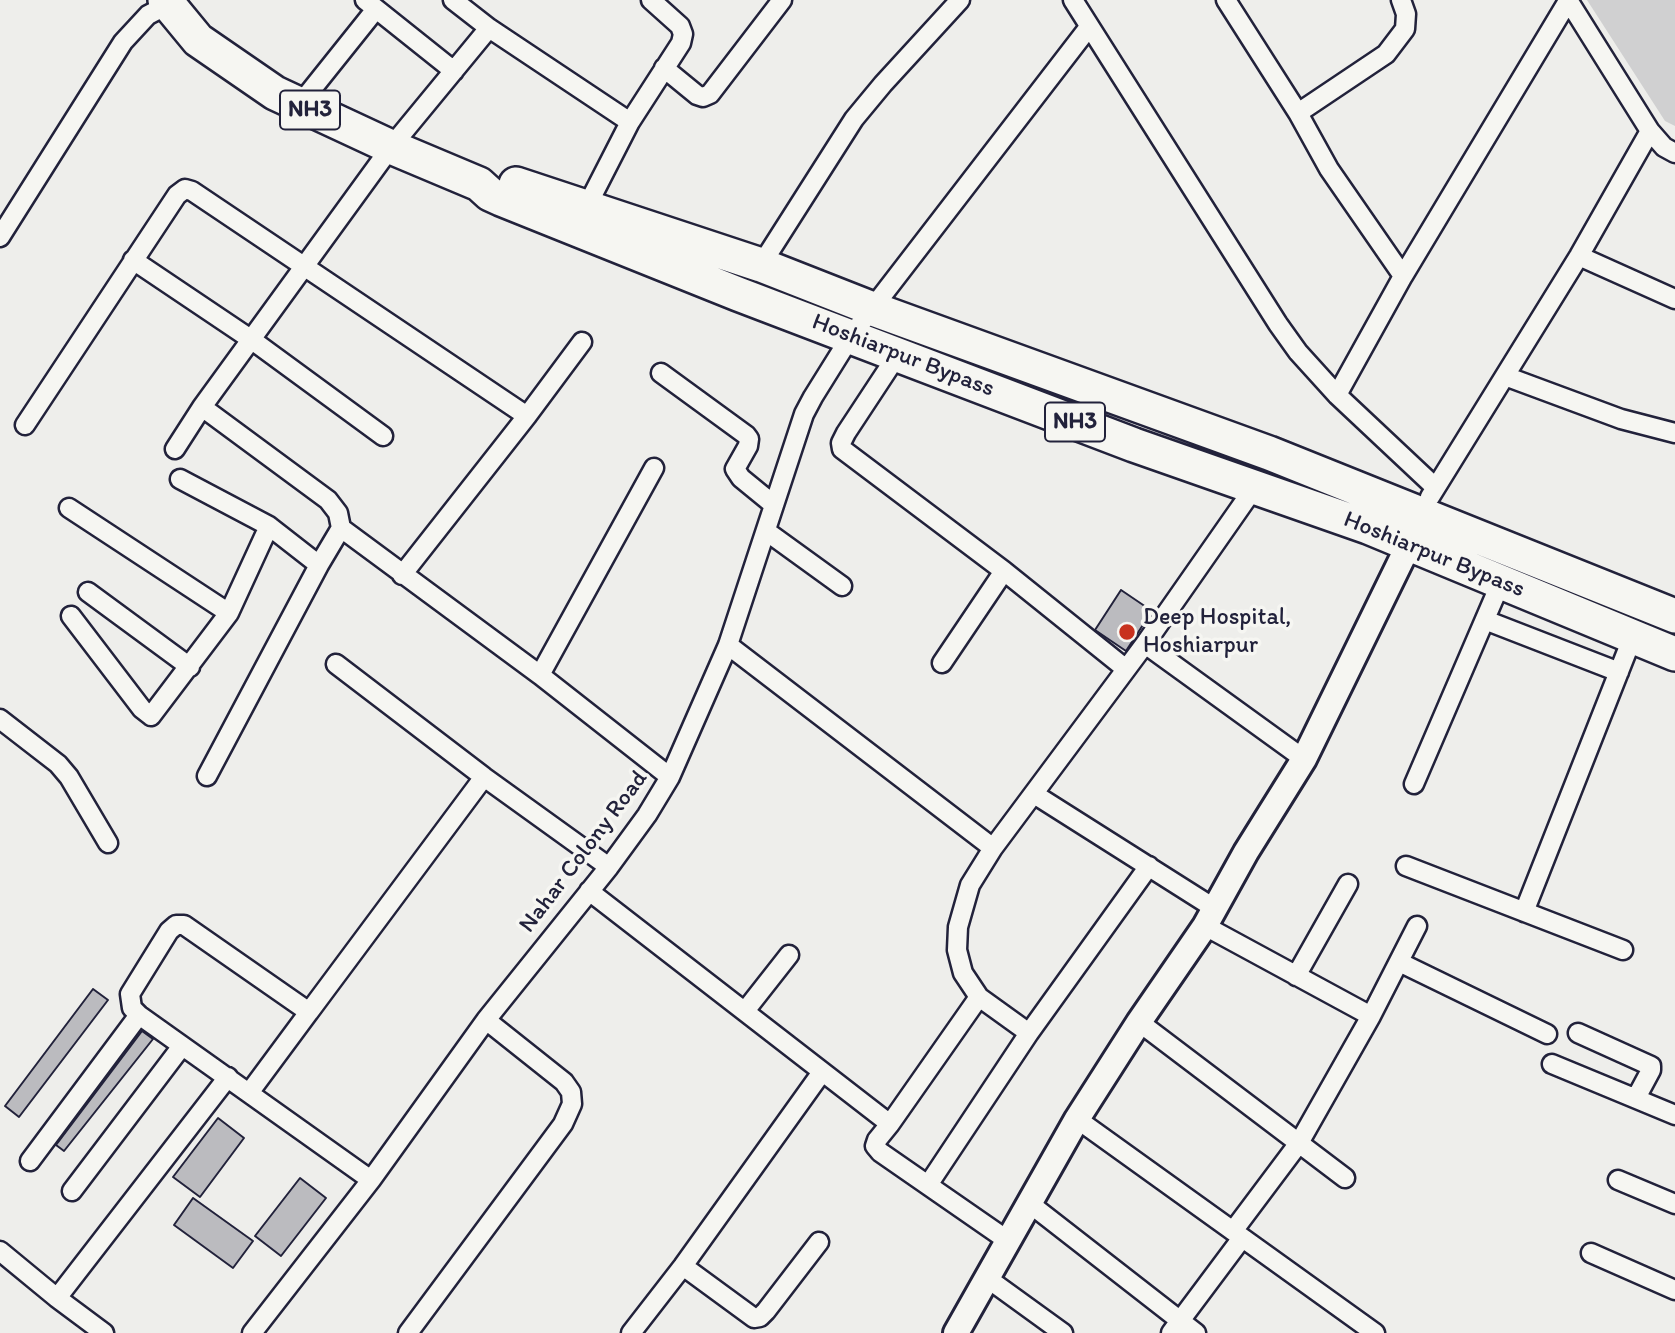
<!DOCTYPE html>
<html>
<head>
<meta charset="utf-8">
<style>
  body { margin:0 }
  canvas { display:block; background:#eeeeeb }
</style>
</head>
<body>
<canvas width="1675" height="1333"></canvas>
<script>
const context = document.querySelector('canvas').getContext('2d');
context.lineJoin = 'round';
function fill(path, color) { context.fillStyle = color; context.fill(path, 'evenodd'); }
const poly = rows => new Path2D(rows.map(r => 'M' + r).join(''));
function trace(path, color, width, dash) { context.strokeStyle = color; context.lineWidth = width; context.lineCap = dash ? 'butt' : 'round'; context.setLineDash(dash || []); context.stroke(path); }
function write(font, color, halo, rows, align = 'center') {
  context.font = font + ' Itim,sans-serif'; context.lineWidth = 7; context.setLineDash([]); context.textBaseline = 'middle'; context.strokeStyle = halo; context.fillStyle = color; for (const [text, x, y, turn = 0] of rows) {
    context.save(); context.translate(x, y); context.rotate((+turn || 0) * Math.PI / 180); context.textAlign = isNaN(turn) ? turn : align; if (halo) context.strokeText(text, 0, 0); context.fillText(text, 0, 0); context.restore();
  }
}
const green = poly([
  [1587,0,1675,0,1675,126,1665,121]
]);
const building = poly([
  [1121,590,1152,611,1126,651,1095,630,1121,590],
  [93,989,108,1000,19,1117,5,1106,93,989],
  [142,1031,153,1039,64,1151,56,1145,142,1031],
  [218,1118,244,1138,200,1197,173,1177,218,1118],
  [300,1178,326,1198,281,1256,255,1236,300,1178],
  [193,1198,253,1241,233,1268,174,1225,193,1198]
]);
const street = poly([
  [365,0,454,71],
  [453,0,489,28,630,122],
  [1073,0,1278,324,1298,352,1337,395,1435,487],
  [1226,0,1298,113,1329,169,1403,276,1568,1],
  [1568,0,1650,131,1664,147,1675,153],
  [664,68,697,95,703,97,710,94,782,0],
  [300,104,376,9],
  [1298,113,1386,54,1405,29,1406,14,1401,0],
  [587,206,630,122,681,43,683,34,680,26,651,0],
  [0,237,123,42,148,15,167,5],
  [1579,256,1675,299],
  [133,260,252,340,383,436],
  [761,265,854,119,883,84,960,0],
  [898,354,846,433,841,443,842,449,1004,571,1126,669],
  [661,373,746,435,749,439,748,446,735,469,741,478,774,505],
  [1505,376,1621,419,1675,433],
  [1337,395,1403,276],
  [202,407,328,500,338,513,341,528,540,675,670,777],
  [527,416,582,342],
  [25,425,177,195,185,189,192,191,527,416,402,575],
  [175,449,202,407,391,147,489,28],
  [180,479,269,526,319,565],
  [1430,497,1579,256,1650,131],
  [69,508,229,613,151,716,142,709,71,616],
  [766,531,842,586],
  [88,592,190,667],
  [229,613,269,526],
  [1485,620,1619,672],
  [1145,644,1304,759],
  [728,645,993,848],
  [942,663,1004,571],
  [336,664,484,777,609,867],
  [540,675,654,468],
  [0,719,58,764,69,777,108,843],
  [207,776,319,565,341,528],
  [1414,784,1501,582],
  [1034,794,1214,908],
  [1406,866,1623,950],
  [589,891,890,1124,877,1140,875,1146,880,1152,1007,1240],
  [1524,912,1633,636],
  [1205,926,1371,1016],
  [1399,962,1547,1034],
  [1296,976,1348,884],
  [745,1011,789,955],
  [1139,1022,1345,1178],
  [1029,1033,979,997,963,973,957,950,958,927,970,885,993,848,1145,644,1254,488],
  [1578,1033,1651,1066,1651,1070,1636,1098],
  [1552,1064,1675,1115],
  [249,1093,309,1012],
  [1077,1119,1375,1333],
  [890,1124,979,997],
  [30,1161,139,1015],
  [371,1180,139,1015,132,1008,130,994,169,931,176,925,184,925,309,1012,484,777],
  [1618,1180,1675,1204],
  [928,1185,1029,1033,1149,866],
  [72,1191,182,1046],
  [1029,1203,1196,1333],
  [1233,1231,1299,1143,1371,1016,1417,926],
  [0,1251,57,1298],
  [1591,1253,1675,1290],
  [683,1266,754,1318,760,1317,766,1311,819,1242],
  [987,1278,1063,1333],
  [104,1333,57,1298,228,1077],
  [252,1333,371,1180,486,1020,609,867,647,815,670,777,728,645,804,414,813,397,851,336,1089,27],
  [408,1333,563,1124,572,1104,571,1092,564,1082,486,1020],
  [631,1333,683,1266,822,1072],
  [1171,1333,1242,1238]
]);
const secondary = poly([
  [956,1333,1077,1119,1139,1022,1205,926,1246,852,1304,759,1416,530]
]);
const highway = poly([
  [165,0,198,40,275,93,391,147,479,184,490,194,501,199,738,294,1134,445,1368,527,1675,654],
  [516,184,761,265,873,309,1269,453,1675,616]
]);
const markers = [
  [1127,632,9,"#c8321e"]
];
const shields = [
  [310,110,60],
  [1075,422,60]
];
const shieldNames = [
  ["NH3",310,110],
  ["NH3",1075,422]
];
const streetNames = [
  ["Hoshiarpur Bypass",903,356,21],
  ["Hoshiarpur Bypass",1434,555,22],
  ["Nahar Colony Road",584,852,-53]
];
const poiNames = [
  ["Deep Hospital,",1143,618],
  ["Hoshiarpur",1143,646]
];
fill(green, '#d0d0d1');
fill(building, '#bbbbbf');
trace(building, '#22223b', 2);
trace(street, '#22223b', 23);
trace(secondary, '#22223b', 30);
trace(highway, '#22223b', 38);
trace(street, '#f6f6f2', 18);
trace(secondary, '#f6f6f2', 24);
trace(highway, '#f6f6f2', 33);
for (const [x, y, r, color] of markers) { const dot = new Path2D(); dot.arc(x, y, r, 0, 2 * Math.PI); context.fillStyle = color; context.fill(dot); trace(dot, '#f6f6f2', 2.5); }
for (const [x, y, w] of shields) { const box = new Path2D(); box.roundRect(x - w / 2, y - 19.5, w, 39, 5); context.fillStyle = '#f6f6f2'; context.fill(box); trace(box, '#22223b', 2); }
write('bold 23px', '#22223b', null, shieldNames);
write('24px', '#22223b', '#f6f6f2', streetNames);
write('24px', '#22223b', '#f6f6f2', poiNames, 'left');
</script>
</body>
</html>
